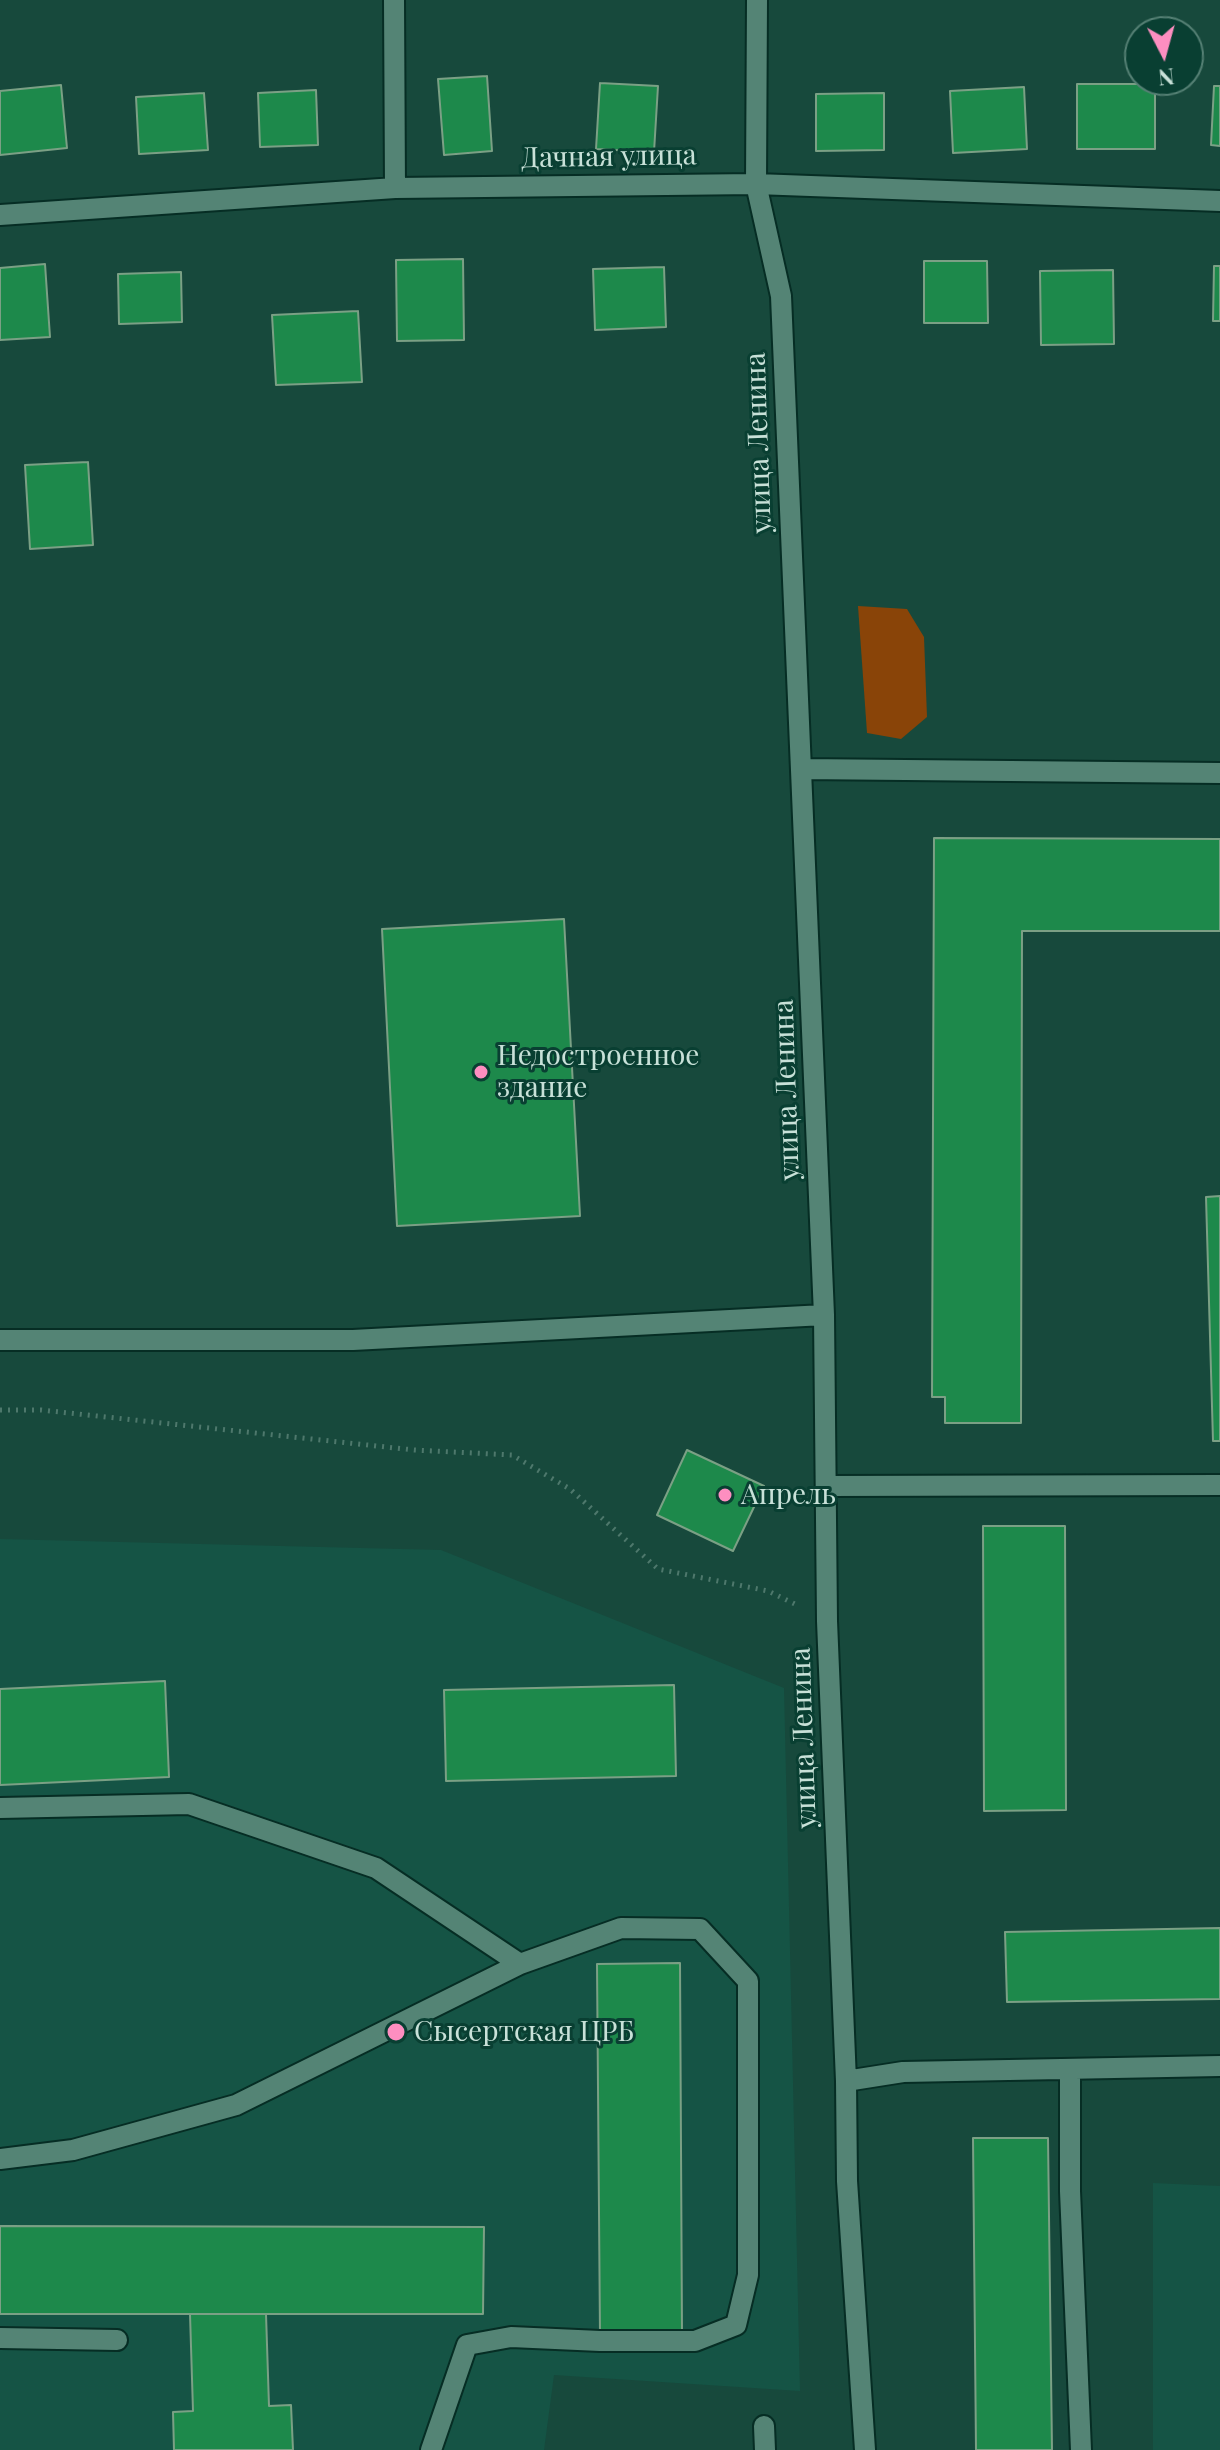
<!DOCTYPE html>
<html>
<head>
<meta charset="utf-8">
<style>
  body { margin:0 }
  #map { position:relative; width:1220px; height:2450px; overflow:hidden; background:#17493c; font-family:"Playfair Display",serif }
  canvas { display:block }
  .north { position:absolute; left:1124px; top:16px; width:80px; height:80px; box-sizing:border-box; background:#093f32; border:2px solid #558074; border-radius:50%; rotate:174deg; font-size:22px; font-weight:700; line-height:32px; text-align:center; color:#c8e1d8 }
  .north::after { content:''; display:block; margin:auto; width:28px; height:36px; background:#fd8ec0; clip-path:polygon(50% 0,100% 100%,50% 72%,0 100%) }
</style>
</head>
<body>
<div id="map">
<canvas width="1220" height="2450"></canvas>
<div class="north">N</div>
</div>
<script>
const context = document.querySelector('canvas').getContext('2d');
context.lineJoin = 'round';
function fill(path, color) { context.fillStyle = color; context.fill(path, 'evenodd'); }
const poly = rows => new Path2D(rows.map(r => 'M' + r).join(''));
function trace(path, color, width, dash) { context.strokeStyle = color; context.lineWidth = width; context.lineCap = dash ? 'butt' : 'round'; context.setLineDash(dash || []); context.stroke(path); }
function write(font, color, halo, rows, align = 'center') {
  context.font = font + ' "Playfair Display",serif'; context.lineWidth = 6; context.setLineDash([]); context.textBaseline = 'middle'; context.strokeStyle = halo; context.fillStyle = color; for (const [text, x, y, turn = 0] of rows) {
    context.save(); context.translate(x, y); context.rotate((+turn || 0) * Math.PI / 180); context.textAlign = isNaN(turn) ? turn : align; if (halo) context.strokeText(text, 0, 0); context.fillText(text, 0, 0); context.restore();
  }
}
const built = poly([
  [0,1539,441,1550,784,1688,800,2391,554,2375,544,2450,0,2450],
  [1153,2183,1220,2186,1220,2450,1153,2450]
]);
const green = poly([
  [858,606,907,609,924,637,927,717,901,739,867,733]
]);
const building = poly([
  [487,76,492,151,444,155,438,79,487,76],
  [600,83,658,86,654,152,596,149,600,83],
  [1077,84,1155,84,1155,149,1077,149,1077,84],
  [61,85,67,148,0,155,0,91,61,85],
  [1214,86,1220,86,1220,146,1211,145,1214,86],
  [1024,87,1027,149,953,153,950,91,1024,87],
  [316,90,318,145,260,147,258,93,316,90],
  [204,93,208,150,139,154,136,97,204,93],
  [884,93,884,150,816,151,816,94,884,93],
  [463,259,464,340,397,341,396,260,463,259],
  [924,261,987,261,988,323,924,323,924,261],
  [45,264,50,337,0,340,0,268,45,264],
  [1214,266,1220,266,1220,321,1213,321,1214,266],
  [664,267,666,327,595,330,593,269,664,267],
  [1113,270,1114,344,1041,345,1040,271,1113,270],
  [181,272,182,322,119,324,118,274,181,272],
  [358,311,362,382,276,385,272,315,358,311],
  [88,462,93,545,30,549,25,465,88,462],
  [934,838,1220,839,1220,931,1022,931,1021,1423,945,1423,945,1397,932,1397,934,838],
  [564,919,580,1216,397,1226,382,929,564,919],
  [1220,1196,1220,1441,1213,1441,1206,1197,1220,1196],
  [687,1450,764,1486,733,1551,657,1515,687,1450],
  [983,1526,1065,1526,1066,1810,984,1811,983,1526],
  [165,1681,169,1777,0,1785,0,1689,165,1681],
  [674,1685,676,1776,446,1781,444,1690,674,1685],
  [1220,1928,1220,1999,1007,2002,1005,1932,1220,1928],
  [680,1963,682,2334,600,2335,597,1964,680,1963],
  [973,2138,1048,2138,1052,2450,976,2450,973,2138],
  [0,2226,484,2227,483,2314,0,2314,0,2226],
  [190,2314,266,2314,269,2406,291,2405,293,2450,174,2450,173,2412,193,2411,190,2314]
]);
const path = poly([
  [0,1410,41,1410,414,1450,512,1455,570,1489,658,1569,768,1591,799,1606]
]);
const minor = poly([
  [394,0,395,188],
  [757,0,756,184,781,296,824,1315,827,1621,846,2081,847,2181,865,2450],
  [0,215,395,188,756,184,1220,201],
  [801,769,1220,773],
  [0,1340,353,1340,824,1315],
  [827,1486,1220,1485],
  [0,1808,189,1804,376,1868,520,1964],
  [1070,2069,1070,2191,1081,2450],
  [846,2081,903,2072,1220,2066],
  [0,2159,73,2150,236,2105,520,1964,621,1928,700,1929,748,1981,748,2275,736,2325,695,2341,600,2341,511,2337,467,2345,431,2450],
  [0,2338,117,2340],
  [764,2426,765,2450]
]);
const markers = [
  [481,1072,8,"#fd8ec0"],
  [725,1495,8,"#fd8ec0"],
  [396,2032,10,"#fd8ec0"]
];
const streetNames = [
  ["Дачная улица",609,157,-1],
  ["улица Ленина",759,443,-92],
  ["улица Ленина",787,1090,-92],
  ["улица Ленина",804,1738,-92]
];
const poiNames = [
  ["Недостроенное",497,1056],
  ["здание",497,1088],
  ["Апрель",741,1495],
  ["Сысертская ЦРБ",414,2032]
];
fill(built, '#155445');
fill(green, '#894408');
fill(building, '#1d894b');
trace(building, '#7ba085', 2);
trace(minor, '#062d24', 24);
trace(path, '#4e786c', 5, [2, 6]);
trace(minor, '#548475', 20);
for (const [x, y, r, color] of markers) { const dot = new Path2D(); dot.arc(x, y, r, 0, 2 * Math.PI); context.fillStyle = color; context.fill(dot); trace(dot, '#093f32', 3); }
write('28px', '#c8e1d8', '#093f32', streetNames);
write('28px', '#c8e1d8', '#093f32', poiNames, 'left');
</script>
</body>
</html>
